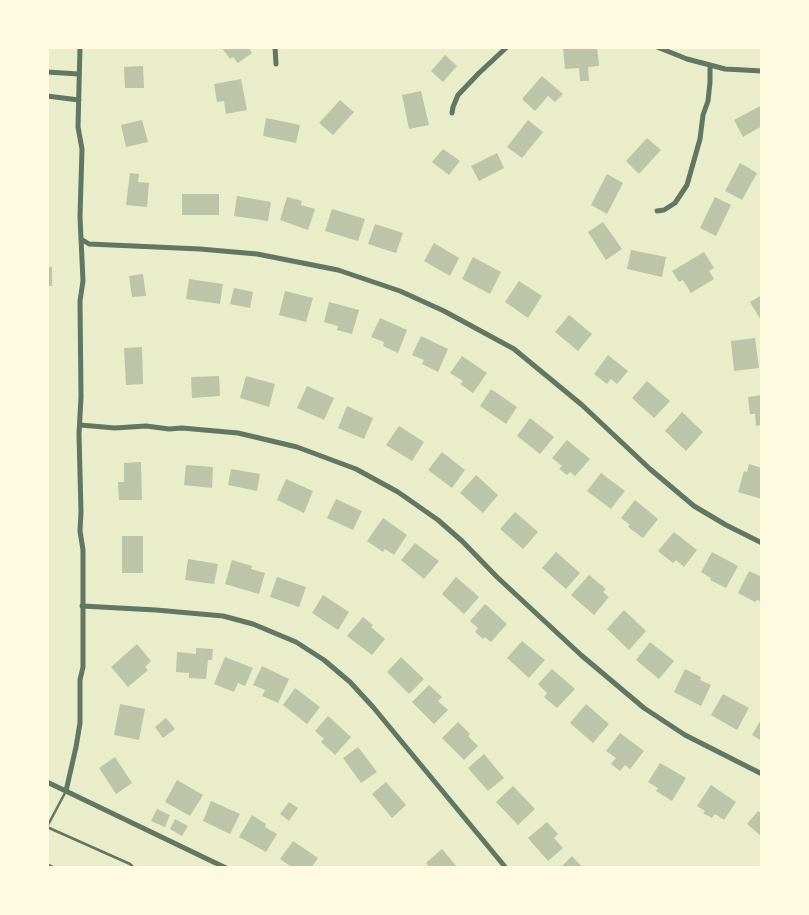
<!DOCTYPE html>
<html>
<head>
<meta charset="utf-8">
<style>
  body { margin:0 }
  #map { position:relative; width:809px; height:915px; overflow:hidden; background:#e9edc9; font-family:Manrope,sans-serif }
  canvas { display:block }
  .frame { position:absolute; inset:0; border:49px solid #fefae0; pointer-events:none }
</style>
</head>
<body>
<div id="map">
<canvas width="809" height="915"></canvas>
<div class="frame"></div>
</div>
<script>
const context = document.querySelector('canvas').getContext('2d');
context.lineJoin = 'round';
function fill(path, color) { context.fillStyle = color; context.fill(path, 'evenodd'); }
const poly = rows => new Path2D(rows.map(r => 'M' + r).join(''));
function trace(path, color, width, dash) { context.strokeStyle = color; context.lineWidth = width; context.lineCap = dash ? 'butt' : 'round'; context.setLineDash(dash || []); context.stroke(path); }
const building = poly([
  [221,47,248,47,252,53,238,63,233,57,230,59],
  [597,47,599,66,588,67,589,81,580,81,579,68,565,69,563,48],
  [445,55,457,66,443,82,431,71],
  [143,66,144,88,125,88,124,67],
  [542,76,563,94,555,102,548,96,535,111,522,99],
  [241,79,247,110,226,114,224,101,217,102,214,84],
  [421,91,429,125,409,129,402,95],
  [340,100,354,112,333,135,319,123],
  [762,105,762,126,743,137,734,120],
  [266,118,300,125,296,143,263,136],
  [142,120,148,142,126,147,121,125],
  [528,120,543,132,522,158,507,147],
  [647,138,661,150,639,174,626,161],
  [443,149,460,161,449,175,432,162],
  [497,153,504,168,479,181,471,166],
  [740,163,757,173,742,200,725,191],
  [130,173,139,174,138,182,149,183,147,207,126,205],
  [607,174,623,183,607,214,591,205],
  [182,194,219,194,219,215,182,215],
  [237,196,271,202,268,221,234,216],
  [287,197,302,201,301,205,315,209,308,230,280,220],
  [715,197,731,205,716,236,700,228],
  [332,209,365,219,358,241,325,231],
  [603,222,622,249,606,260,588,232],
  [375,224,403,233,396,253,368,244],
  [434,243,459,258,450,276,424,261],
  [631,250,666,257,662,277,627,269],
  [704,252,714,268,709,271,714,279,691,293,683,280,679,282,672,271],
  [473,257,501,272,490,294,462,279],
  [47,267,52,267,52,286,47,286],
  [143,274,146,296,132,297,129,276],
  [189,279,223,284,220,304,186,299],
  [519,281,542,296,528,318,505,302],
  [234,288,253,292,250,308,230,304],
  [285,291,313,298,306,322,279,315],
  [762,295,762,322,750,302],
  [329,302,359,310,352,334,337,330,338,326,324,322],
  [569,315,592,334,578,351,555,332],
  [380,318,407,330,398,353,383,346,384,342,371,337],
  [421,336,448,349,438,372,422,364,424,360,412,355],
  [755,338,759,368,734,371,731,341],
  [142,347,143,384,126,385,124,348],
  [608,355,628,371,617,384,611,379,607,384,594,374],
  [462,356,487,373,473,393,460,384,463,381,450,373],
  [219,376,220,396,192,398,191,377],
  [246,376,275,384,269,407,240,398],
  [647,381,670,401,654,418,632,398],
  [307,386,334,398,324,420,297,408],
  [491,389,517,407,506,424,480,406],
  [762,395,762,425,756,426,755,414,750,414,748,397],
  [347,406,373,418,364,439,338,428],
  [682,412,703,432,686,451,665,431],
  [530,418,554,437,540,454,517,436],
  [399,426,424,442,412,461,386,445],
  [567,440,590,459,575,476,570,472,567,475,559,469,562,466,552,458],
  [442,452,465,470,452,488,428,470],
  [141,462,142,500,119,500,118,482,124,482,124,463],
  [749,464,762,468,762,499,738,492,744,471,747,472],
  [186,465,213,467,212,488,184,485],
  [231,469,260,474,257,491,228,485],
  [601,473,625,491,611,509,587,491],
  [476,475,498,495,483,513,460,493],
  [286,479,313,491,304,513,277,500],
  [336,499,362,511,353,530,327,518],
  [635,500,658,519,643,538,628,527,630,525,621,518],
  [515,512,538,532,523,549,500,529],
  [383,518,407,535,394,555,385,549,383,552,367,541],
  [674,532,697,550,684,567,676,560,673,563,658,551],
  [122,536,143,536,143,573,122,573],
  [415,543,439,561,424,579,401,560],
  [556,552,580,573,566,589,542,568],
  [712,552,738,566,726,588,710,580,711,578,701,572],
  [188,559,218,564,214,584,185,580],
  [232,560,252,566,251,569,265,573,259,594,225,584],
  [749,571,762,577,762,602,757,600,755,602,738,593],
  [589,575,606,589,603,592,609,597,594,615,571,595],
  [277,577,306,587,299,607,270,597],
  [456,577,479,597,464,614,442,594],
  [323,595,349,612,338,630,312,613],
  [485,604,507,624,491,642,485,637,483,639,475,632,478,628,470,621],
  [624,610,646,631,629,650,607,629],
  [363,617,373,625,371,627,385,639,372,655,347,636],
  [522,641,545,660,529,678,507,658],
  [650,642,674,661,659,679,636,660],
  [137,644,151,661,145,667,148,670,128,687,111,667],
  [196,648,213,649,212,660,208,660,206,679,189,678,189,673,176,672,177,652,196,654],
  [225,657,253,668,245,686,238,683,234,692,214,684],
  [401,657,424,679,409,694,387,672],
  [262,666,289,679,278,703,262,696,265,690,253,685],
  [552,669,575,689,557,708,544,697,547,693,538,684],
  [685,669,701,677,700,680,711,685,701,706,674,692],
  [429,685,442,697,438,701,448,710,434,724,412,702],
  [295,688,320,707,307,724,283,705],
  [723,694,749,708,737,730,711,715],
  [120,704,145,709,139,740,114,735],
  [586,704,609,724,593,743,570,723],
  [328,716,351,737,335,755,321,742,324,739,315,731],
  [166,718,175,729,163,738,155,727],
  [762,718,762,741,752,735],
  [458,722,470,734,468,736,478,746,464,760,442,738],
  [620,733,644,751,630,769,625,765,620,771,611,764,616,758,606,751],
  [358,747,377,772,361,783,343,758],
  [484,754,504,778,488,791,468,768],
  [115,757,132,783,116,794,99,768],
  [660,763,686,778,672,801,656,791,658,788,648,782],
  [177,780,203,795,190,816,165,802],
  [386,782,406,805,392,818,372,794],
  [711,785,736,802,724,820,715,814,712,818,703,813,705,811,697,806],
  [513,786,535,809,518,825,496,802],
  [211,801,240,814,230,834,203,821],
  [289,802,298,808,289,821,280,814],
  [157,809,170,815,165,827,151,821],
  [758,811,762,814,762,837,747,824],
  [252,815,266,824,265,827,277,834,266,852,239,837],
  [175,819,188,826,182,836,170,829],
  [547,822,558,834,554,838,563,848,548,861,528,838],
  [293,841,318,858,311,868,293,868,280,859],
  [442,849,458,868,430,868,426,863],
  [572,856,583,868,560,868]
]);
const service = poly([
  [48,825,66,791],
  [47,827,130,864,134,868],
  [47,864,55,868]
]);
const minor = poly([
  [275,47,276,64],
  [657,47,687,59,710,65,725,69,762,71],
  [47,72,79,74],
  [47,96,79,100],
  [452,113,453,107,458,95,479,73,507,47],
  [657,211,664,210,675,203,687,185,700,139,703,115,708,101,710,82,710,65],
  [81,239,89,244,200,249,257,254,338,270,400,291,444,311,514,349,582,405,650,469,694,506,726,525,762,543],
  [80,425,115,428,146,426,169,429,182,428,238,433,297,447,356,469,398,492,438,520,462,541,497,577,581,655,644,708,685,735,762,774],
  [82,606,156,610,223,616,253,624,296,642,324,660,350,682,373,707,506,868],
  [47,782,226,868],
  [66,791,76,747,80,723,80,680,83,667,83,550,80,531,81,512,79,434,81,397,80,301,83,281,80,217,82,149,78,127,80,47]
]);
fill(building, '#bcc5a7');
trace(service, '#617663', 2.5);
trace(minor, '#617663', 5);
</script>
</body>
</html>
